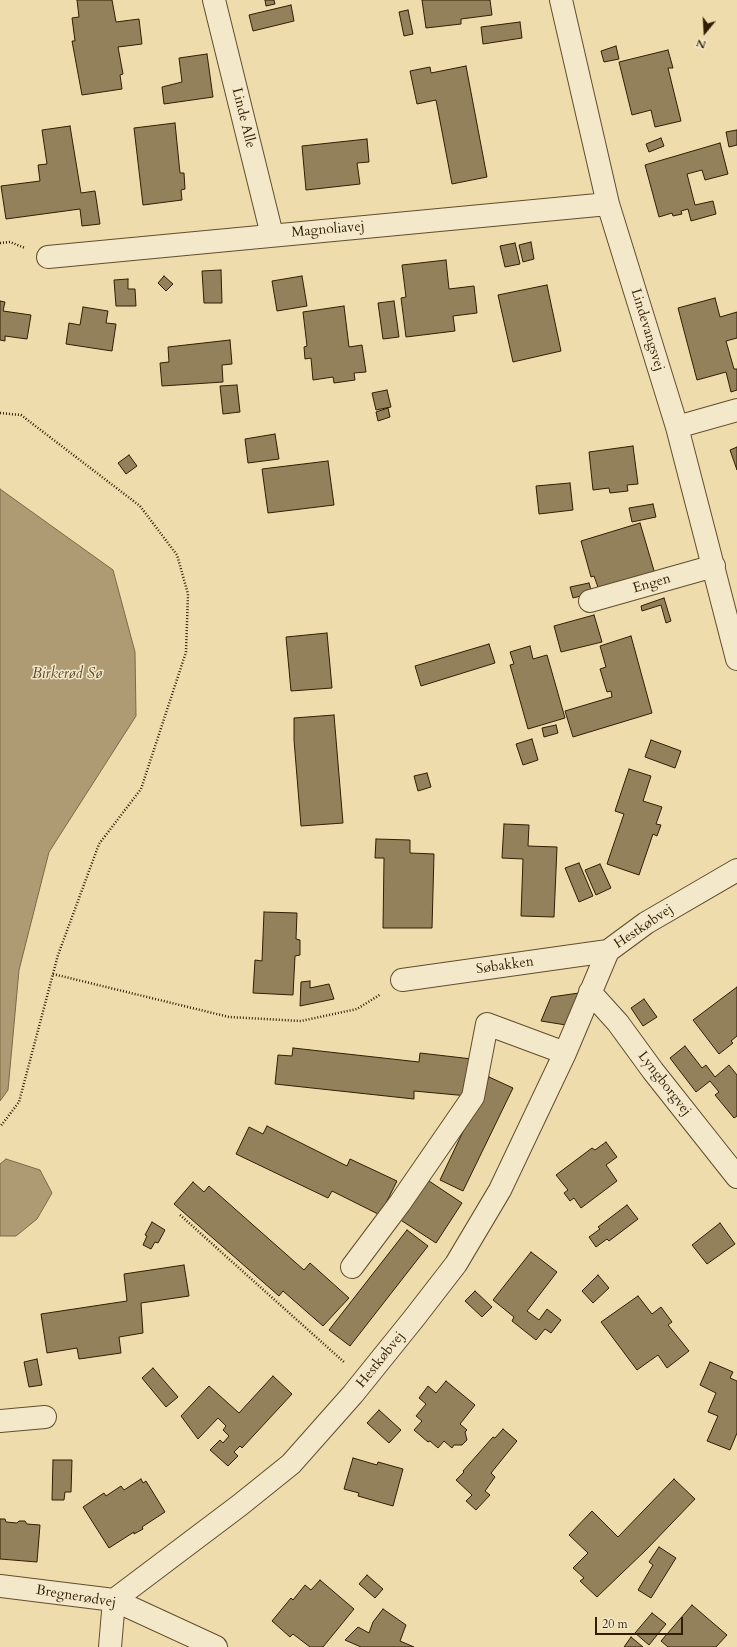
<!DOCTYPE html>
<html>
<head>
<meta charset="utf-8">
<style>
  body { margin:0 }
  #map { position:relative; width:737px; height:1647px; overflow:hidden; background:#eedcad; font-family:Cardo,serif }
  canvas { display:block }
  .north { position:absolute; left:685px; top:12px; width:40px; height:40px; -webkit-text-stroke:3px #f4e8ca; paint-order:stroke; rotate:198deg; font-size:11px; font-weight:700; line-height:16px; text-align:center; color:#311e02 }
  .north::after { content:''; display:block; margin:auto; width:14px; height:18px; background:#311e02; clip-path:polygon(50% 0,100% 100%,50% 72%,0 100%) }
  .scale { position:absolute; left:595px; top:1617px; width:88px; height:18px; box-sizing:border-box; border:2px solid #311e02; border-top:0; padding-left:5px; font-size:12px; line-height:14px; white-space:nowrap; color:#311e02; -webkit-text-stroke:3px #f4e8ca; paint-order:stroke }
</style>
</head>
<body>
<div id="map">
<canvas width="737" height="1647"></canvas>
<div class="north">N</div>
<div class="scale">20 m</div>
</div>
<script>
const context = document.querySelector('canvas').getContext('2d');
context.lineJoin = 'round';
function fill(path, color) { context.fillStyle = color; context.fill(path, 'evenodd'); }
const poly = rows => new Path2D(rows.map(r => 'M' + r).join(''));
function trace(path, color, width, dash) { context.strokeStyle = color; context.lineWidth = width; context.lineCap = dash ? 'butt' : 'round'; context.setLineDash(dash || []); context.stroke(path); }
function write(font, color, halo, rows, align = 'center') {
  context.font = font + ' Cardo,serif'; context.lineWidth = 3; context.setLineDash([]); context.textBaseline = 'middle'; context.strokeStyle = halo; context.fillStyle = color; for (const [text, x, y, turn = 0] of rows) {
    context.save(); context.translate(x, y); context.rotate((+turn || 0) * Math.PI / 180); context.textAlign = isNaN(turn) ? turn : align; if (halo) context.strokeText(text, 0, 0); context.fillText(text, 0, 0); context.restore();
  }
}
const water = poly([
  [0,489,113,570,135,652,136,716,49,852,19,970,8,1090,0,1101,0,489],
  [6,1159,40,1170,52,1193,37,1219,16,1236,0,1236,0,1164,6,1159]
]);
const building = poly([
  [77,0,112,0,116,22,139,19,142,44,118,47,123,74,120,75,122,89,82,95,72,41,75,41,72,18,79,17,77,0],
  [265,0,274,0,275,4,266,6,265,0],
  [422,0,490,0,492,15,461,19,461,24,426,28,422,0],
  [291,5,294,21,253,31,249,15,291,5],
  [408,10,413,34,404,36,399,12,408,10],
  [520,22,522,38,483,44,481,27,520,22],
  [616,46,619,59,604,62,601,51,616,46],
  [668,50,673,68,668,68,681,121,655,127,651,110,632,115,619,62,668,50],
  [207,54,213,97,164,104,162,87,182,82,179,58,207,54],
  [466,66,487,177,452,184,436,100,417,104,410,71,430,67,431,73,466,66],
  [175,123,180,173,184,173,185,189,181,190,182,200,143,205,134,128,175,123],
  [70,126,81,193,95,191,100,224,82,226,80,209,6,219,1,186,40,181,38,165,47,164,42,130,70,126],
  [737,130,737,145,729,147,726,132,737,130],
  [661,138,664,146,649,152,646,144,661,138],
  [367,139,369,162,357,163,360,184,306,190,302,146,367,139],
  [720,143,728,174,705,180,702,170,687,174,695,205,713,201,716,214,691,221,688,209,681,211,682,214,673,216,672,213,659,217,645,165,720,143],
  [531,242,534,259,523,262,519,245,531,242],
  [515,243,520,264,505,267,500,246,515,243],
  [446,260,449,289,474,286,477,313,453,316,455,331,406,337,401,298,406,297,402,265,446,260],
  [221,270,222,303,204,303,202,271,221,270],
  [164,276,173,284,166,291,158,283,164,276],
  [302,276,307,306,277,311,272,281,302,276],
  [128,279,128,289,135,289,136,306,116,306,114,280,128,279],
  [547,285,561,351,513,362,498,295,547,285],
  [715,298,720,317,737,312,737,338,726,341,734,369,737,369,737,390,731,392,726,372,697,380,678,308,715,298],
  [0,301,5,302,3,311,31,315,27,339,5,336,5,341,0,340,0,301],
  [394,301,399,337,383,339,378,303,394,301],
  [344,306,349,347,362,345,366,372,354,373,355,380,334,383,333,377,313,380,311,358,305,359,304,347,307,346,303,312,344,306],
  [83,307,108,311,106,323,116,324,112,351,66,344,69,323,80,325,83,307],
  [230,340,232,364,222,365,223,382,162,386,160,363,169,362,168,347,230,340],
  [237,385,240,412,223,414,220,386,237,385],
  [387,390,391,407,376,410,372,393,387,390],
  [388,408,390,417,378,421,376,412,388,408],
  [275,434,279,459,248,463,245,439,275,434],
  [633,446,638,484,627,485,628,491,610,493,609,488,593,490,589,452,633,446],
  [737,447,737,470,730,450,737,447],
  [129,455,137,466,126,474,118,463,129,455],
  [328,461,334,505,268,513,262,469,328,461],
  [570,483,573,510,539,514,536,486,570,483],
  [653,504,656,517,632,522,629,508,653,504],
  [640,523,655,574,599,590,594,576,591,577,581,541,640,523],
  [589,583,592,593,573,598,570,587,589,583],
  [664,598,671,621,666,623,661,605,642,611,641,606,664,598],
  [594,615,602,642,561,652,554,626,594,615],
  [327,633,332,688,291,691,286,637,327,633],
  [631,636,652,713,573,737,565,711,612,697,611,691,607,692,600,669,606,667,600,646,631,636],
  [489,644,495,663,421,686,415,666,489,644],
  [530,646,533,659,547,655,565,718,528,729,510,665,514,664,510,652,530,646],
  [334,715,343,823,301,826,294,740,294,718,334,715],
  [556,725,558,733,544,737,542,728,556,725],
  [532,739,538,760,523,765,516,744,532,739],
  [651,740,681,751,675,768,645,757,651,740],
  [629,769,651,776,643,801,662,807,656,824,661,825,657,836,653,834,639,875,607,864,624,814,615,811,629,769],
  [427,773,431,787,418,791,414,776,427,773],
  [504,824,529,825,528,846,557,847,554,917,521,916,523,859,502,858,504,824],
  [376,839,410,840,410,853,434,854,432,928,383,928,384,858,375,858,376,839],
  [579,863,593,896,579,902,565,868,579,863],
  [600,864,611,888,596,895,585,870,600,864],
  [264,912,297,913,296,939,300,940,300,955,295,956,293,995,253,993,255,960,262,961,264,912],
  [310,981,310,988,329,984,334,999,300,1006,301,982,310,981],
  [737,987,737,1036,731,1041,733,1043,719,1054,693,1020,737,987],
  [579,993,566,1025,541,1021,551,997,579,993],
  [644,999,657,1017,643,1026,631,1008,644,999],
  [685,1046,702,1068,706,1065,715,1077,729,1065,737,1075,737,1116,734,1118,715,1095,719,1092,710,1081,696,1092,670,1058,685,1046],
  [293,1048,419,1062,420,1053,472,1059,468,1096,414,1091,414,1099,275,1084,278,1055,292,1056,293,1048],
  [489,1077,513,1088,463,1191,440,1180,489,1077],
  [267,1126,347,1166,350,1159,397,1181,380,1215,332,1191,328,1198,236,1154,249,1127,263,1134,267,1126],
  [606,1142,617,1157,606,1165,617,1181,581,1208,574,1198,570,1201,564,1193,568,1190,556,1175,592,1148,595,1150,606,1142],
  [423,1177,462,1203,436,1243,396,1217,423,1177],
  [193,1182,204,1192,209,1186,304,1270,310,1263,349,1298,323,1326,283,1291,279,1296,174,1204,193,1182],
  [627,1205,638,1219,609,1241,607,1239,596,1247,589,1237,600,1229,598,1227,627,1205],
  [152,1222,165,1230,158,1243,155,1242,151,1249,143,1245,147,1236,145,1235,152,1222],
  [720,1223,735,1244,707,1264,692,1245,720,1223],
  [407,1230,428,1246,350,1346,329,1330,407,1230],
  [531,1252,557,1272,527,1311,539,1320,547,1309,561,1320,551,1333,545,1329,536,1340,512,1321,514,1317,493,1300,531,1252],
  [184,1265,189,1296,141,1303,143,1333,119,1337,121,1353,79,1359,77,1348,47,1353,41,1314,127,1301,124,1274,184,1265],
  [598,1275,609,1288,593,1303,582,1291,598,1275],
  [475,1291,492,1307,482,1317,465,1301,475,1291],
  [638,1296,652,1314,661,1307,672,1322,668,1325,689,1351,667,1368,658,1355,637,1370,601,1322,638,1296],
  [37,1359,42,1385,29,1387,24,1362,37,1359],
  [710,1362,733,1372,730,1378,737,1381,737,1433,730,1450,707,1441,718,1416,708,1412,716,1393,700,1385,710,1362],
  [153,1368,178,1397,166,1407,142,1378,153,1368],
  [273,1376,292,1394,242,1448,240,1446,234,1452,238,1456,228,1466,210,1450,220,1440,223,1443,229,1436,223,1430,226,1426,218,1418,198,1439,181,1416,209,1386,239,1413,273,1376],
  [446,1381,475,1405,460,1424,467,1430,465,1432,467,1440,462,1445,454,1445,452,1448,444,1441,438,1448,430,1441,428,1442,414,1430,422,1421,416,1416,426,1404,419,1398,428,1386,436,1393,446,1381],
  [379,1410,401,1430,389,1443,367,1423,379,1410],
  [503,1429,517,1441,491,1473,495,1477,485,1491,490,1495,476,1510,466,1501,472,1495,456,1480,464,1472,463,1471,493,1437,495,1438,503,1429],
  [353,1458,377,1465,378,1462,403,1469,393,1506,358,1496,359,1493,344,1489,353,1458],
  [53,1460,72,1460,71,1492,65,1492,64,1500,52,1500,53,1460],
  [141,1479,143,1483,146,1481,165,1512,142,1527,143,1529,134,1534,134,1532,109,1548,83,1507,104,1493,106,1496,121,1486,124,1490,141,1479],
  [674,1479,695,1499,646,1550,597,1597,580,1581,584,1578,573,1568,588,1553,569,1535,592,1511,618,1537,674,1479],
  [0,1519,5,1519,6,1522,17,1523,19,1521,25,1521,27,1524,40,1525,37,1562,0,1559,0,1519],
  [659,1547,676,1558,651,1598,638,1590,653,1565,649,1562,659,1547],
  [367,1575,383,1589,375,1598,359,1584,367,1575],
  [320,1580,354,1609,323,1647,310,1647,293,1634,290,1637,272,1621,291,1598,293,1600,305,1585,311,1590,320,1580],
  [692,1605,727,1635,716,1647,668,1647,661,1641,692,1605],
  [383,1609,406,1625,400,1641,414,1647,361,1647,345,1640,358,1627,369,1633,373,1622,383,1609],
  [652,1613,666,1624,649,1645,635,1633,652,1613],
  [631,1637,643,1647,624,1647,631,1637]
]);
const path = poly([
  [0,243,10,242,25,248],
  [0,413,21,415,140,506,177,555,188,594,186,652,141,789,99,844,58,955,19,1102,0,1127],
  [53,974,229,1017,301,1021,357,1009,381,994],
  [180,1215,345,1363]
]);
const minor = poly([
  [214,0,272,235],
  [561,0,608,204,677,427,737,659],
  [48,257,608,204],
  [677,427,737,410],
  [590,601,714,566],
  [402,980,608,951],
  [590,992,618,1023,653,1071,737,1177],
  [352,1267,400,1203,473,1097,487,1024,565,1053],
  [0,1421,45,1417],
  [0,1586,114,1600,216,1647],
  [110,1647,114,1600,240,1505,291,1464,353,1394,415,1317,456,1264,500,1190,565,1053,608,951,646,923,737,870]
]);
const streetNames = [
  ["Linde Alle",243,118,76],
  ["Magnoliavej",328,230,-5],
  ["Lindevangsvej",647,330,73],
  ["Engen",652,584,-16],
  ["Hestkøbvej",644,927,-34],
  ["Søbakken",505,966,-8],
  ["Lyngborgvej",664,1084,52],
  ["Hestkøbvej",381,1360,-51],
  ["Bregnerødvej",76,1597,9]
];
const waterNames = [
  ["Birkerød Sø",67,675]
];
fill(water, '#ae9b73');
trace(water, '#7c6946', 1);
fill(building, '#93815b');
trace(building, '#311e02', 1);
trace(minor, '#604e2d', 24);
trace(path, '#311e02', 2.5, [1, 2]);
trace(minor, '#f4e8ca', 22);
write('14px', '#311e02', '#f4e8ca', streetNames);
write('italic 15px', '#5d4a2a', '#f4e8ca', waterNames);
</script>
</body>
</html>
